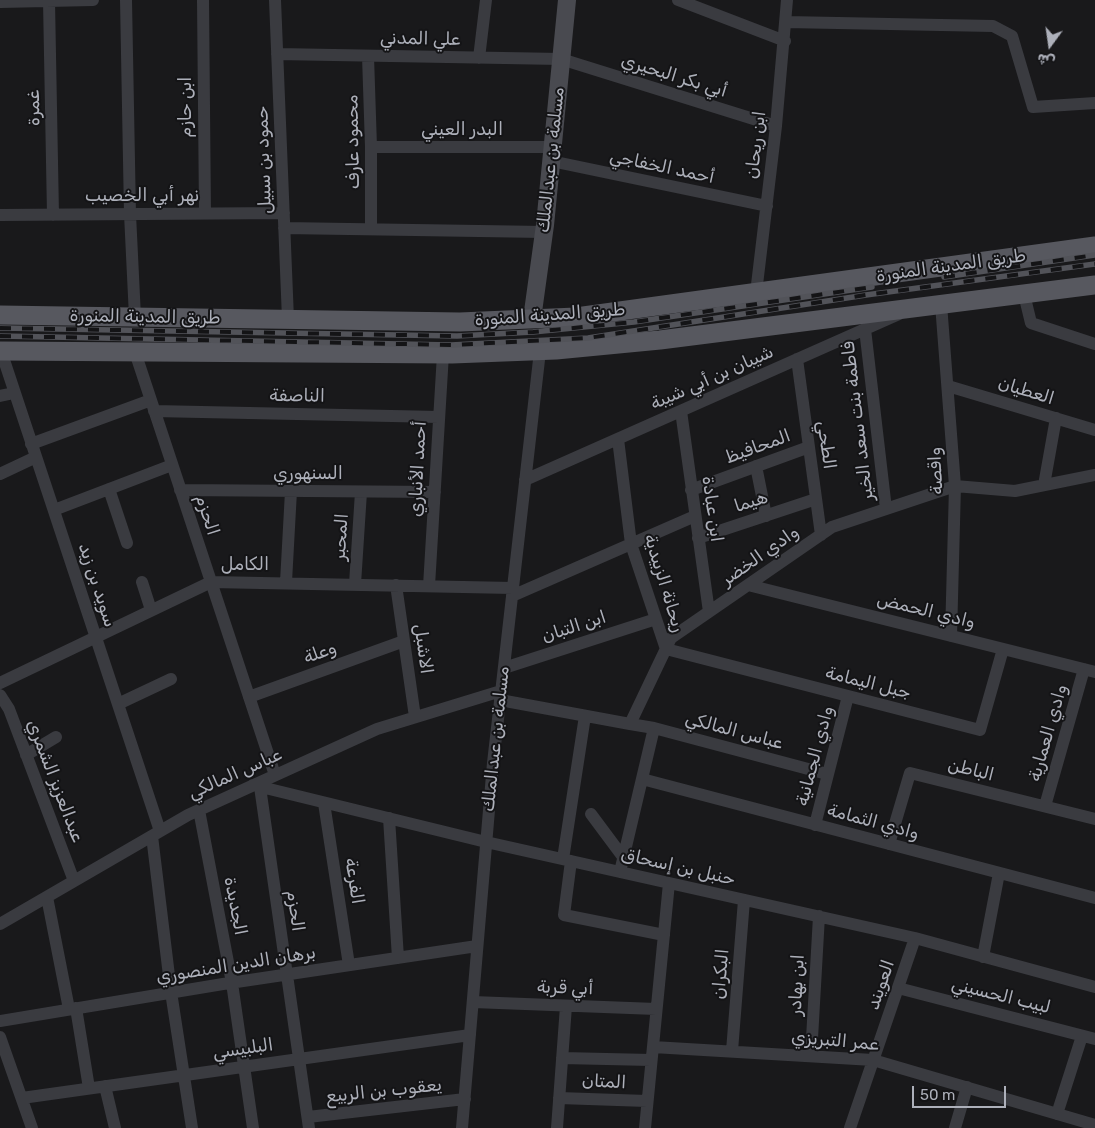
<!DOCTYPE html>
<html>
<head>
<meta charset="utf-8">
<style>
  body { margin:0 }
  #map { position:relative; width:1095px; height:1128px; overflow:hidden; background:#19191b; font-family:Rubik,"Noto Sans Arabic",sans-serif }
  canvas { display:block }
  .north { position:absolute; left:1025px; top:20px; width:50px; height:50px; -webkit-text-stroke:4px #141416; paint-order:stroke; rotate:194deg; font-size:14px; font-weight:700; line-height:20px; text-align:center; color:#adb0ba }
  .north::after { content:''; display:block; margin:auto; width:18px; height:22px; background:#adb0ba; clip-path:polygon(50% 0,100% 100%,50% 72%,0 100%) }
  .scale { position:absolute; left:912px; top:1086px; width:94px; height:22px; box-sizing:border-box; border:2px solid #adb0ba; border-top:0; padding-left:6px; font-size:15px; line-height:18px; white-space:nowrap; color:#adb0ba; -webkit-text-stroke:4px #141416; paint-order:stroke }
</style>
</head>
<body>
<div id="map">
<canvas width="1095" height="1128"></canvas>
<div class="north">ش</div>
<div class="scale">50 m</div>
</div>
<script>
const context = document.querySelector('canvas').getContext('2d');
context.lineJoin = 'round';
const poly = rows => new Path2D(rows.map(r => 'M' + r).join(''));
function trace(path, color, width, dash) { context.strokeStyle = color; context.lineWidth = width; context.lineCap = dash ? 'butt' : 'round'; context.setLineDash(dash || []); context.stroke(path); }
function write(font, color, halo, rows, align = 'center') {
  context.font = font + ' Rubik,"Noto Sans Arabic",sans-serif'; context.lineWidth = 4; context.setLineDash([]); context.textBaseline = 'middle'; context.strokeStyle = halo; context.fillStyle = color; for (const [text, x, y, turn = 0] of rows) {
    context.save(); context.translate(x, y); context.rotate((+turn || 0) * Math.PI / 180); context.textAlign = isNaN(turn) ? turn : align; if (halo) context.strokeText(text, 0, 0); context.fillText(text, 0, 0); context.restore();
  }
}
const minor = poly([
  [126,0,130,214,135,317],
  [203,0,205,213],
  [275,0,288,319],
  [678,0,785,41],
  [49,1,53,215],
  [0,2,93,0],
  [786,22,993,26,1012,36,1033,107,1095,103],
  [277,54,561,59,776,126],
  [368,56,371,147,371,229],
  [479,58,486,0],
  [371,147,553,147],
  [551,161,767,206],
  [0,215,284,213],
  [284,228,544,232],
  [756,293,776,126,787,0],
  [1024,294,1031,323,1095,344],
  [941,304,955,486,951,636],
  [865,329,886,509],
  [1,351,160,831],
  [135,352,275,775],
  [797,359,821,535],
  [948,386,1095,430],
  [0,396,14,393],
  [154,411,439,417],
  [681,411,709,612],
  [618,439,631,544,666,649,980,730,1003,649],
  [31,444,151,400],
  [756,466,766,516],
  [0,474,36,457],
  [525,480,899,314],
  [1044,485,1056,418],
  [109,489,127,543],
  [180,490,435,492],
  [691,490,809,447],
  [54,510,172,465],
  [698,538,816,499],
  [142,582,151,610],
  [286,582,291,491],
  [355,584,361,492],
  [396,585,415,717],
  [748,585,1095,672],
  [429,586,443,354],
  [512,596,695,516],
  [504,668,656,619],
  [0,683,211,582,513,588],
  [0,695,9,709,74,881],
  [249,697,404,641],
  [500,700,630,724,671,638,832,527,955,486,1015,491,1095,475],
  [118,704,171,679],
  [630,724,654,728,827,774],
  [26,755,56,737],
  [642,779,1095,898],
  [253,785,486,842,915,938,1095,987],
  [260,787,309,1128],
  [324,803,349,965],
  [1045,806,1084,669],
  [199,810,232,983,253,1128],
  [591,814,623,857],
  [389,818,398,958],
  [815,825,848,696],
  [152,836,171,992,192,1128],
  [889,844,910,773,1095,819],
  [563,859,585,716],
  [571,861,564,915,664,935],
  [620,872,654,728],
  [47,897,69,1009],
  [0,924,188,815,377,729,501,691],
  [983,957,999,873],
  [898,988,1095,1039],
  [473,1002,656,1009],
  [76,1008,89,1088],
  [0,1021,223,984,477,946],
  [0,1037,32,1128],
  [653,1047,873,1060,1095,1125],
  [732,1051,744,900],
  [811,1056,819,916],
  [562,1058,651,1060],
  [105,1086,115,1128],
  [22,1098,470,1035],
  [559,1098,647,1101],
  [1057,1114,1082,1036],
  [308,1117,465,1099],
  [462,1128,493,763,540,351],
  [557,1128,566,1006],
  [645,1128,669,883],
  [850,1128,915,938],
  [955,1128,967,1087]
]);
const secondary = poly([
  [532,319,545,225,567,0]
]);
const primary = poly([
  [0,315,460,322,576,317,1095,246],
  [0,351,452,354,556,350,660,340,1095,285]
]);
const rail = poly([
  [944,277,1095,255],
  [0,328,457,336,533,332,634,322,872,287],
  [0,336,451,345,588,338,866,295,1095,264]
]);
const streetNames = [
  ["علي المدني",420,39,1],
  ["أبي بكر البحيري",674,76,17],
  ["ابن حازم",186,107,-90],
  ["غمرة",34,108,-91],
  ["البدر العيني",462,130],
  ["محمود عارف",353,142,-91],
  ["ابن ريحان",756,145,-83],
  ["حمود بن سبيل",264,160,-92],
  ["مسلمة بن عبدالملك",551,160,-84],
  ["أحمد الخفاجي",662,167,12],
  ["نهر أبي الخصيب",142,196],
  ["طريق المدينة المنورة",951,266,-8],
  ["طريق المدينة المنورة",550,315,-4],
  ["طريق المدينة المنورة",145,317,1],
  ["شيبان بن أبي شيبة",712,378,-24],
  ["العطيان",1026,391,17],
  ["الناصفة",297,396,1],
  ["فاطمة بنت سعد الخير",858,421,-97],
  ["الطحي",826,445,82],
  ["المحافيظ",758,447,-20],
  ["أحمد الأنباري",418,469,-87],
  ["واقصة",936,471,-93],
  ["السنهوري",308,474],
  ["هيما",751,502,-18],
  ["ابن عبادة",712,509,82],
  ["الحزم",207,515,72],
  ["المحبر",341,537,-86],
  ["وادي الخضر",760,556,-35],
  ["الكامل",245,565],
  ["ريحانة الزبيدية",664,583,73],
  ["سويد بن زيد",97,585,72],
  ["وادي الحمض",926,611,14],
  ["ابن التبان",574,627,-18],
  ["الاشبل",423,649,82],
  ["وعلة",320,653,-20],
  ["جبل اليمامة",868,683,14],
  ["عباس المالكي",734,731,15],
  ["وادي العمارية",1048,733,-74],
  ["مسلمة بن عبدالملك",496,739,-84],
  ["وادي الجمانية",815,756,-75],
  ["الباطن",971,770,14],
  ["عباس المالكي",235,774,-24],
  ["عبدالعزيز الشمري",55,781,69],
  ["وادي الثمامة",873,822,15],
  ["حنبل بن إسحاق",678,867,13],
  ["الفرعة",354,881,81],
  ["الجديدة",235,906,79],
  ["الحزم",295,911,82],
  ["برهان الدين المنصوري",236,965,-9],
  ["البكران",721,974,-85],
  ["ابن بهادر",797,985,-87],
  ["العويند",881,985,-71],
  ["أبي قربة",565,988,2],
  ["لبيب الحسيني",1001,996,14],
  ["عمر التبريزي",835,1041,5],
  ["البلبيسي",243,1049,-8],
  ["المتان",604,1082,3],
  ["يعقوب بن الربيع",384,1091,-6]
];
trace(minor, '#3a3b40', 12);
trace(secondary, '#494a50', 18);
trace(primary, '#57585f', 19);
trace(rail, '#525359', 5.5);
trace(rail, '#141416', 4, [11]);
write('18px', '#adb0ba', '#141416', streetNames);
</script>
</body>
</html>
